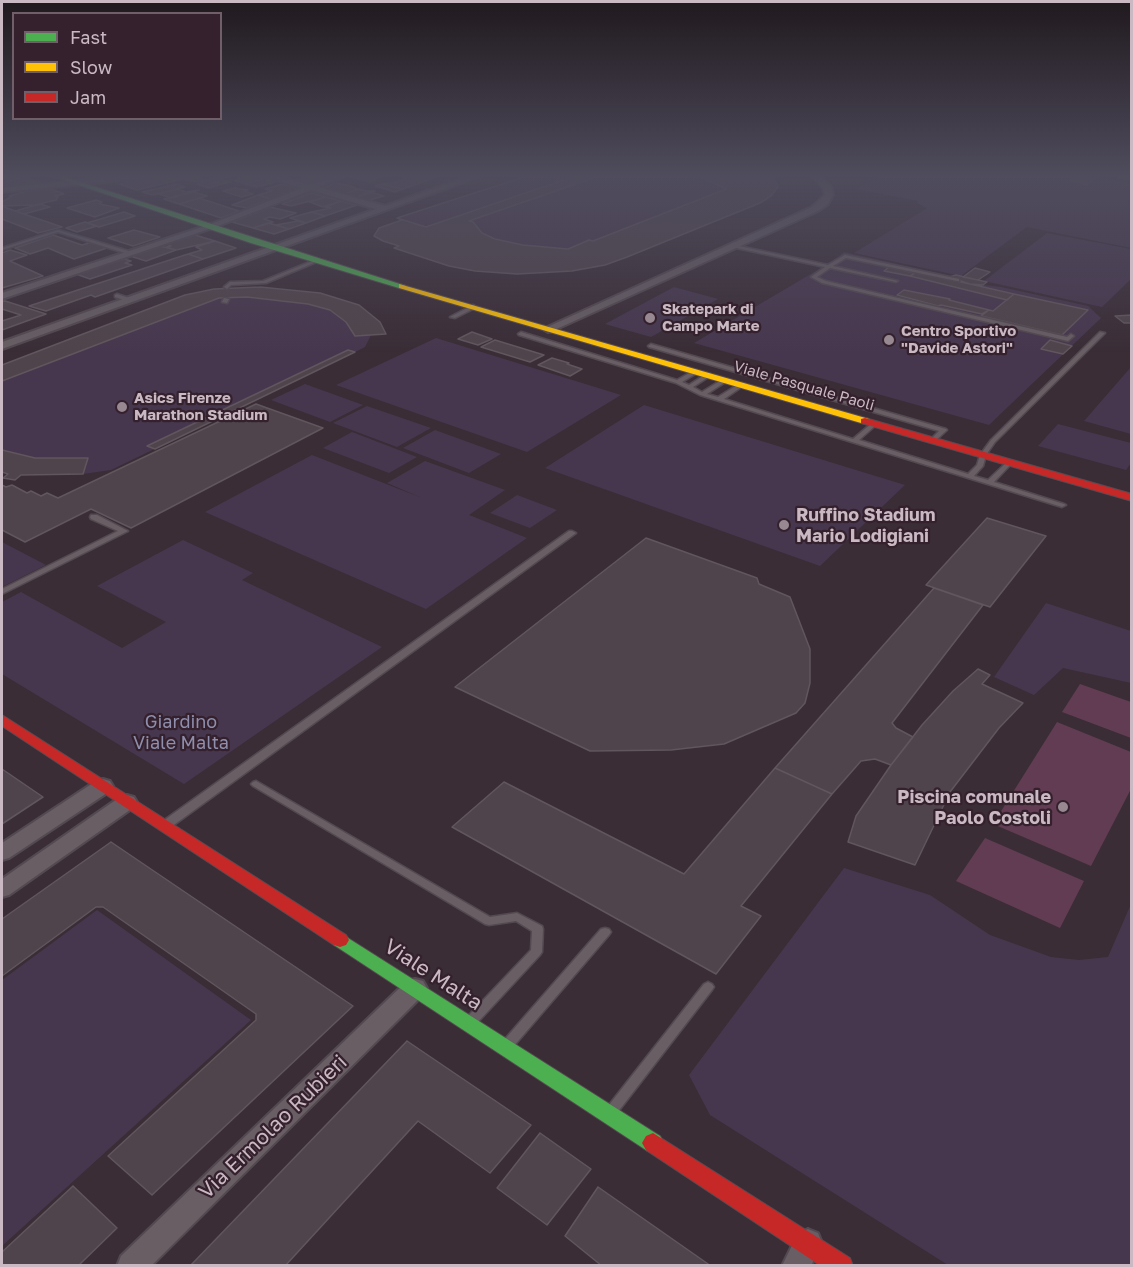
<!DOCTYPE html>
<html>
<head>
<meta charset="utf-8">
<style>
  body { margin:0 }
  #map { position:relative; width:1133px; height:1267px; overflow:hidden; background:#3a2d36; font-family:"Golos Text",sans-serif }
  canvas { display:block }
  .frame { position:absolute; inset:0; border:3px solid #cab9c3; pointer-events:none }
  .legend { position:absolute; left:12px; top:12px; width:210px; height:108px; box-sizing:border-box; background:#34212d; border:2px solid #705e69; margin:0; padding:8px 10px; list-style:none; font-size:18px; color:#cab9c3 }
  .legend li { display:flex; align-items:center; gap:12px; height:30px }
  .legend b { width:30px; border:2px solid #705e69 }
</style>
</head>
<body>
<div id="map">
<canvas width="1133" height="1267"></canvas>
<div class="frame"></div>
<ul class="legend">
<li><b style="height:8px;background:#4caf50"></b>Fast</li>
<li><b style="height:8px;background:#ffc107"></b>Slow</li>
<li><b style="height:8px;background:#c62828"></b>Jam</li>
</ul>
</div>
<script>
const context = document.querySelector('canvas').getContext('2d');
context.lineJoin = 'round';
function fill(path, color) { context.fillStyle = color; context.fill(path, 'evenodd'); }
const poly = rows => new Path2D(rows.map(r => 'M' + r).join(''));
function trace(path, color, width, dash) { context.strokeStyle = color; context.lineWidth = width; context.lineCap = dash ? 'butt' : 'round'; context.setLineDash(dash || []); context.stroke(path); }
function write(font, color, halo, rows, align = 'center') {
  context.font = font + ' "Golos Text",sans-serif'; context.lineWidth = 4.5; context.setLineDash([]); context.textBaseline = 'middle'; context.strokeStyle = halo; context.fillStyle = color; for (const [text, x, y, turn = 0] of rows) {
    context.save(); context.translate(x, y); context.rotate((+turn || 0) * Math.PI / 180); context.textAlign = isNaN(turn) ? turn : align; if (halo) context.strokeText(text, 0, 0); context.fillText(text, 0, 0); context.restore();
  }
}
const green = poly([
  [530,175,773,175,778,187,771,196,760,203,627,257,605,265,572,271,517,274,475,271,449,266,394,248,398,246,375,236,379,228,401,220,397,218],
  [881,175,1090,175,1131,184,1131,248,1027,227,961,276,854,253,927,208,917,203,918,201,856,189],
  [1047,233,1131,249,1131,279,1102,307,984,281],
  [844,252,951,276,962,280,960,282,1001,287,1088,306,1101,318,989,425,694,343,821,268,818,265,831,262],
  [260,287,320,293,359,305,380,322,386,334,371,335,365,347,355,352,111,470,83,474,21,475,15,480,3,478,8,474,2,472,2,365,185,295,214,289],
  [674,287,718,299,651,337,605,324],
  [436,338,621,395,527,452,336,385],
  [1131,367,1131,434,1084,421],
  [305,384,363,405,330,422,271,400],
  [644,405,905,485,820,566,545,468],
  [367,406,431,428,397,447,333,423],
  [1058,424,1131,443,1131,463,1126,470,1038,446],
  [435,430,501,454,469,473,403,448],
  [352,432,417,457,389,473,323,448],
  [312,455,422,498,387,483,425,461,505,490,469,515,527,538,426,609,205,512],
  [517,495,557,510,530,528,490,513],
  [183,540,253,573,242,580,382,647,184,784,2,674,2,602,21,592,122,648,166,622,97,586],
  [2,542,46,565,2,587],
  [1046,603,1131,631,1131,683,1063,668,1034,695,994,677],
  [844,868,930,895,990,935,1051,957,1079,960,1108,957,1131,904,1131,1265,948,1265,710,1115,689,1075],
  [97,910,251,1020,2,1246,2,980]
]);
const water = poly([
  [1080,684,1131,702,1131,738,1062,712],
  [1057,722,1131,752,1131,789,1091,866,993,824],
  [985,838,1084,881,1060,928,956,881]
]);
const building = poly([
  [8,175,21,175,26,177,2,182,2,176,8,175],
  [190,175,207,180,196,182,184,179,175,181,163,176,190,175],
  [224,175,235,175,220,179,230,182,221,184,207,180,224,175],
  [252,175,263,179,245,184,234,180,252,175],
  [354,175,383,175,377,178,362,177,376,179,371,182,349,177,354,175],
  [408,175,436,177,403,189,381,184,393,183,407,178,403,177,408,175],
  [530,175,602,175,469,221,473,222,482,233,495,239,523,245,568,249,589,240,593,241,726,189,697,175,773,175,778,187,771,196,760,203,627,257,605,265,572,271,517,274,475,271,449,266,394,248,399,246,383,241,374,236,379,228,402,220,397,218,530,175],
  [530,175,578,175,426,227,397,218,530,175],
  [163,176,175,181,137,190,119,184,163,176],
  [310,176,318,176,325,178,310,184,296,180,310,176],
  [1076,176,1095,179,1087,185,1070,180,1076,176],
  [24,177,40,182,2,187,2,183,24,177],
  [263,179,275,182,257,187,245,184,263,179],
  [204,180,207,180,221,184,209,188,197,184,207,181,204,180],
  [335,183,348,185,358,189,345,194,324,188,335,183],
  [177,184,185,187,153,195,142,192,177,184],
  [282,184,298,189,271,199,258,195,272,191,265,189,282,184],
  [381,184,403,189,395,192,375,186,381,184],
  [235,188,248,190,244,191,253,194,241,197,223,191,235,188],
  [51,189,64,194,55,196,58,197,56,200,35,205,2,206,2,202,11,197,9,196,31,190,51,189],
  [177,189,186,192,199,190,171,198,159,194,177,189],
  [358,189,366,191,375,191,357,197,345,194,358,189],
  [194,192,207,196,179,204,164,199,194,192],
  [370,192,384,196,370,200,357,197,370,192],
  [311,193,326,197,291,206,282,204,311,193],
  [258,195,271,199,247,208,232,205,258,195],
  [326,197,341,201,323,207,310,202,326,197],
  [199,198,239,211,221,218,179,204,199,198],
  [96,200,102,202,100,204,119,208,95,217,67,208,96,200],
  [341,201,357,205,325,216,311,212,331,208,325,207,341,201],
  [40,204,50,207,24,214,15,211,40,204],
  [2,206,15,211,62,227,38,233,2,219,2,206],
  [270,207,296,213,280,219,270,217,264,219,273,222,253,228,232,222,270,207],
  [124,212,135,216,99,227,87,223,124,212],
  [311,212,325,216,306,223,290,218,311,212],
  [298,221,306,223,289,229,276,225,298,221],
  [85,222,97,226,77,232,66,228,85,222],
  [268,223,276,225,289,229,274,234,253,228,268,223],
  [134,230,160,237,133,246,108,238,134,230],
  [53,235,82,245,92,242,110,247,74,259,48,248,30,254,15,248,53,235],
  [195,235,215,241,176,250,166,247,171,246,166,244,195,235],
  [215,241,236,248,203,259,188,254,202,250,196,247,215,241],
  [160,246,176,250,146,261,130,256,160,246],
  [10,250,27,255,10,261,43,276,2,288,2,253,10,250],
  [188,254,203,259,95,297,91,295,46,311,29,306,188,254],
  [124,259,131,261,125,263,132,265,90,279,76,274,124,259],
  [889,267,915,273,910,276,884,271,889,267],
  [975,268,990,272,978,280,963,277,975,268],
  [916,272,970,284,1014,294,1007,300,910,276,916,272],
  [956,275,978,280,987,282,983,285,970,284,949,277,956,275],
  [260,287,320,293,359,305,380,322,386,334,355,336,346,322,330,310,308,304,247,297,219,298,2,381,2,365,185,295,214,289,260,287],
  [904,290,950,299,949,300,989,310,982,314,941,305,938,306,897,295,904,290],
  [1014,294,1088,310,1062,335,981,316,989,310,993,311,1014,294],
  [2,300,46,314,2,330,2,321,21,315,2,309,2,300],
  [1132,315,1132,323,1124,323,1115,316,1132,315],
  [472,332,492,339,478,345,458,339,472,332],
  [495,340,544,355,530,362,481,347,495,340],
  [1050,340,1072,346,1063,354,1041,349,1050,340],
  [348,350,355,352,155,449,147,446,348,350],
  [552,358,569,363,567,364,582,369,570,376,538,365,552,358],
  [256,404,323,428,131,528,91,509,25,542,2,530,2,485,6,487,12,485,27,493,31,491,41,496,47,493,58,498,256,404],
  [2,450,35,458,88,458,83,474,21,475,15,480,3,478,8,474,2,472,2,450],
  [987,518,1046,536,990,607,926,585,987,518],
  [646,538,757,578,759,584,790,597,810,649,810,683,805,703,796,713,724,744,671,750,590,751,455,687,646,538],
  [934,588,983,605,892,723,896,728,913,737,891,765,875,759,861,761,832,794,775,768,934,588],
  [978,669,990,675,982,684,1023,703,999,728,950,792,915,865,848,842,856,816,891,765,922,725,953,691,978,669],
  [775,768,832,794,741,906,761,916,716,974,452,827,504,782,684,874,775,768],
  [2,769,43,797,2,824,2,769],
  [111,842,353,1006,152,1195,108,1156,256,1020,256,1014,103,907,96,907,2,976,2,919,111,842],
  [407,1041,531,1125,490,1173,418,1121,285,1266,190,1266,407,1041],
  [540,1133,591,1169,547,1225,497,1188,540,1133],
  [73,1186,117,1228,78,1266,2,1266,2,1252,73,1186],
  [598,1187,711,1266,602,1266,565,1236,598,1187]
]);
const lane = poly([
  [58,230,132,252,132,253,128,254,58,232,2,250,2,248,58,230],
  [734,245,828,265,845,255,959,279,959,281,957,281,846,258,833,266,898,281,896,282,830,268,817,277,826,281,915,302,1067,337,1071,334,1074,336,1068,341,822,283,811,277,825,267,732,247,732,245,734,245],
  [317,259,321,260,266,283,231,285,227,289,224,287,230,282,263,281,317,259],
  [117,294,132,299,133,300,130,302,115,297,115,295,117,294],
  [224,298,229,299,227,303,222,302,224,298],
  [473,305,475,306,475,308,455,318,450,317,473,305],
  [521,332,677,380,693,371,697,371,697,373,682,382,689,385,706,374,710,374,710,376,693,387,702,392,723,379,727,379,727,381,707,394,718,397,739,384,743,384,743,386,724,399,853,439,872,423,876,423,876,425,859,440,968,474,977,465,980,455,991,440,1100,332,1105,333,995,442,986,455,983,466,974,476,988,480,1007,462,1011,462,1011,464,994,482,1064,504,1066,505,1062,507,700,395,676,383,519,335,518,334,521,332],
  [651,344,946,429,947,430,934,442,930,442,930,440,939,431,649,347,648,346,651,344],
  [91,515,97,515,128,531,2,594,2,589,118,531,91,519,90,517,91,515],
  [569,531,572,531,576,533,171,827,167,828,163,827,162,824,163,821,569,531],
  [256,781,490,917,517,913,542,926,543,929,542,952,540,955,477,1023,473,1024,469,1023,467,1019,469,1015,531,950,532,931,516,921,489,925,485,924,253,786,251,784,253,782,256,781],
  [605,928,609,929,611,932,609,935,513,1047,509,1048,505,1047,503,1043,505,1039,601,929,605,928],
  [708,982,712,984,714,987,712,990,617,1113,613,1115,609,1113,607,1109,609,1105,704,984,708,982]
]);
const street = poly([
  [134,175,161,175,157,177,2,192,2,188,134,175],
  [261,175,273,175,310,185,336,175,347,175,318,187,385,206,472,175,483,175,2,349,2,342,376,209,311,190,218,226,2,299,2,293,211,224,302,188,261,175],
  [811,175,819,175,831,187,833,195,828,204,818,211,552,331,548,332,543,329,812,207,825,195,823,188,811,175],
  [1118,175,1132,175,1132,179,1119,177,1118,175],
  [103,779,110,781,113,786,110,791,9,858,2,860,2,843,96,781,103,779],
  [127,795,134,797,137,802,134,807,9,895,2,897,2,879,120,797,127,795],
  [415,979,423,981,427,988,423,995,151,1266,117,1266,121,1256,407,981,415,979],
  [808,1229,818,1233,822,1243,811,1266,782,1266,798,1233,808,1229]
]);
const fast = poly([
  [49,175,58,175,406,286,399,288,251,243,49,175],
  [340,933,660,1136,664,1143,660,1150,653,1153,646,1150,334,945,331,940,334,935,340,933]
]);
const slow = poly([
  [399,284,869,419,870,421,869,423,861,423,399,288,399,284]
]);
const jam = poly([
  [865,418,1132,494,1132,501,861,423,861,419,865,418],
  [2,715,346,935,349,940,346,945,340,947,334,945,2,726,2,715],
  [653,1133,850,1258,853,1266,821,1266,646,1150,642,1143,646,1136,653,1133]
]);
const markers = [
  [650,318,6,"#988892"],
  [889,340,6,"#988892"],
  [122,407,6,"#988892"],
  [784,525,6,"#988892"],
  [1063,807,6,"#988892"]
];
const farPoinames = [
  ["Skatepark di",662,309],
  ["Campo Marte",662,326],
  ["Centro Sportivo",901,331],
  ["\"Davide Astori\"",901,348],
  ["Asics Firenze",134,398],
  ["Marathon Stadium",134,415]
];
const farStreetnames = [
  ["Viale Pasquale Paoli",804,386,16]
];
const poiNames = [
  ["Ruffino Stadium",796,515],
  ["Mario Lodigiani",796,536],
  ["Piscina comunale",1051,797,"right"],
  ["Paolo Costoli",1051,818,"right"]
];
const parkNames = [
  ["Giardino",181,722],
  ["Viale Malta",181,743]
];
const nearStreetnames = [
  ["Viale Malta",433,975,33],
  ["Via Ermolao Rubieri",273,1127,-44]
];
fill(green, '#47374e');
fill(water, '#613c53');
fill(building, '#4f444b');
trace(building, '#61565d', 1.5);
trace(lane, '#534950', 3);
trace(street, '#534950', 4);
trace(fast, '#574b52', 2);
trace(slow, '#574b52', 2);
trace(jam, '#574b52', 2);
fill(lane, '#685e64');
fill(street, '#685e64');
fill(fast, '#4caf50');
fill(slow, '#ffc107');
fill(jam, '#c62828');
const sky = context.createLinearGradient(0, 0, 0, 352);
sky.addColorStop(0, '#20191e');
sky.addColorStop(0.5, '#4f4c5d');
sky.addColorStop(1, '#4f4c5d00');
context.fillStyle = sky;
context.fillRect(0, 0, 1133, 352);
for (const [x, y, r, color] of markers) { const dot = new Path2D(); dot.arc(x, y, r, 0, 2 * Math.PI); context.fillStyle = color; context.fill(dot); trace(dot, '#34212d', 2); }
write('bold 15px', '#cab9c3', '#34212d', farPoinames, 'left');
write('15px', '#cab9c3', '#34212d', farStreetnames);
write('bold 18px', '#cab9c3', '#34212d', poiNames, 'left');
write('18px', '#8f8ead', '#34212d', parkNames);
write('21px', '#cab9c3', '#34212d', nearStreetnames);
</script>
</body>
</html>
